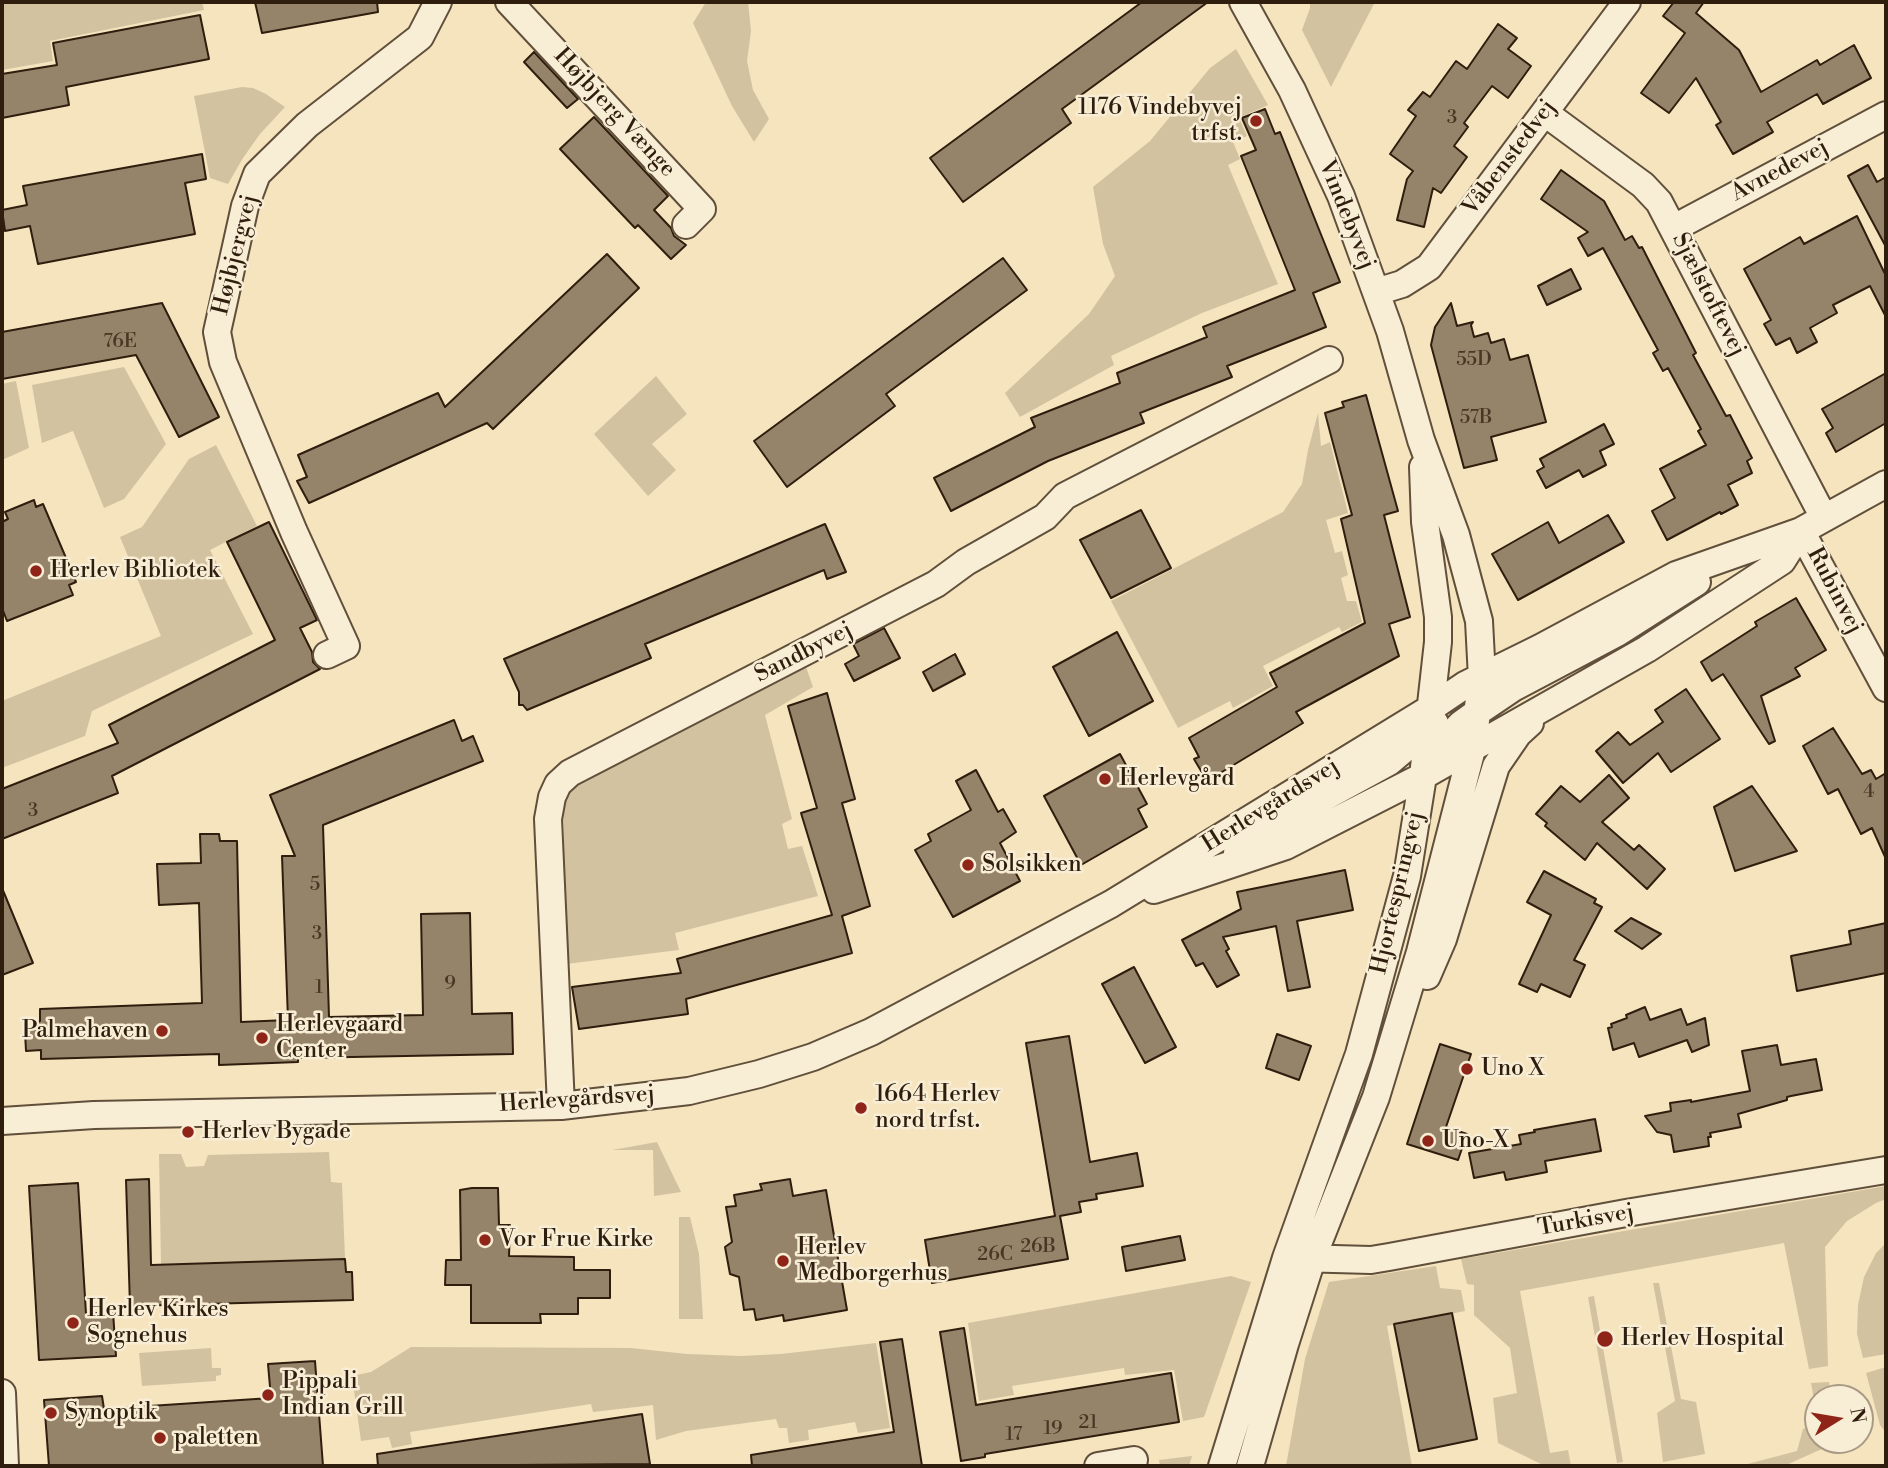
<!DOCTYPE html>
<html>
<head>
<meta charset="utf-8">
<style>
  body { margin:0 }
  #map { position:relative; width:1888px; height:1468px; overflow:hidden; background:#f5e4be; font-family:"Libre Bodoni",serif }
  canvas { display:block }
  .frame { position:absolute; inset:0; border:4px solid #2f1d0e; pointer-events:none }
  .north { position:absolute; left:1804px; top:1384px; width:70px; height:70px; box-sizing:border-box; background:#f8edd5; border:2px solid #a89a85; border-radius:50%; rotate:79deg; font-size:19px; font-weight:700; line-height:28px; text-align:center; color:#2f1d0e }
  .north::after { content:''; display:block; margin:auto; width:24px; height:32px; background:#8f2418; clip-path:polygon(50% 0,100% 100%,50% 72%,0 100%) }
</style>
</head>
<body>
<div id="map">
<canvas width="1888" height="1468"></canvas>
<div class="frame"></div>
<div class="north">N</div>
</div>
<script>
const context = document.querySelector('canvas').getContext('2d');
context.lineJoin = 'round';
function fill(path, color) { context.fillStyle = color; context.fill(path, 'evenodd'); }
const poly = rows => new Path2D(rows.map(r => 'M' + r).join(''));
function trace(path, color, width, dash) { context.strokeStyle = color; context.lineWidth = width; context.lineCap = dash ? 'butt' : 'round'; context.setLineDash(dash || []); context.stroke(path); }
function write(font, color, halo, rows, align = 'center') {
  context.font = font + ' "Libre Bodoni",serif'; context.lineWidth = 5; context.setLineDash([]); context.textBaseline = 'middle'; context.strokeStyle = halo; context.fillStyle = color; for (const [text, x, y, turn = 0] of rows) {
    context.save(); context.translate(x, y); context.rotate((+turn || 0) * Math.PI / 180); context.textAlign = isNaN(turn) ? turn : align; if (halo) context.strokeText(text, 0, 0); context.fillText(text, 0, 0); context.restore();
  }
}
const green = poly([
  [2,2,202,2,204,10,50,41,53,61,2,70],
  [706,2,748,2,751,31,747,61,753,90,769,119,754,142,732,106,693,23],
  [1310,2,1375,2,1331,87,1302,30,1310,8],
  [1236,49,1268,105,1239,118,1247,136,1233,142,1240,159,1228,165,1278,284,1202,313,1111,356,1114,365,1020,417,1005,393,1089,314,1115,276,1103,244,1093,187,1150,141,1210,68],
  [242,87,253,88,266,94,285,107,260,134,243,158,228,184,210,178,194,96],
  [124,367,166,444,124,499,104,508,73,431,42,443,32,385],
  [656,376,687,414,652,444,676,470,648,496,594,434],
  [16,381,29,448,2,460,2,384],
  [1318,413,1321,446,1330,442,1348,513,1326,520,1335,553,1342,551,1348,575,1341,578,1347,601,1356,601,1362,622,1342,632,1339,627,1263,666,1273,686,1233,708,1230,701,1178,728,1111,601,1283,512,1302,484,1308,450],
  [216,445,257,526,210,550,253,634,92,711,85,736,2,768,2,701,161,636,120,537,142,527,189,459],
  [804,661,813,687,765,715,792,819,782,824,788,849,802,846,818,896,675,933,679,950,566,964,563,804,570,787],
  [657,1142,681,1192,654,1196,653,1150,612,1150],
  [329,1152,331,1182,342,1183,345,1259,161,1264,159,1154,181,1154,186,1167,204,1166,208,1155],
  [1886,1186,1886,1199,1876,1203,1847,1221,1825,1247,1828,1366,1809,1369,1784,1243,1520,1291,1550,1453,1568,1450,1571,1466,1545,1466,1498,1443,1493,1398,1517,1393,1510,1348,1474,1315,1474,1285,1467,1284,1461,1259],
  [690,1217,699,1254,703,1319,679,1319,679,1217],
  [1886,1243,1886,1354,1863,1358,1857,1334,1858,1305,1864,1277,1876,1253],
  [1436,1266,1440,1288,1461,1290,1465,1311,1387,1326,1412,1466,1286,1466,1305,1359,1329,1282],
  [1231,1276,1251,1282,1204,1417,1183,1421,1174,1370,1125,1375,1124,1368,1012,1386,1014,1395,979,1401,968,1323],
  [1653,1283,1659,1283,1681,1399,1696,1402,1705,1454,1663,1462,1657,1413,1675,1401],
  [1594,1296,1623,1462,1617,1463,1588,1297],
  [876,1343,890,1428,858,1433,855,1422,808,1430,809,1440,789,1443,787,1428,779,1428,776,1419,686,1431,656,1440,653,1405,593,1412,591,1404,410,1432,412,1444,392,1448,389,1437,361,1441,352,1376,371,1372,411,1347,631,1348,687,1354,741,1356,781,1354],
  [211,1348,212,1368,221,1368,221,1375,216,1376,216,1381,142,1386,139,1353],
  [1886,1367,1886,1433,1880,1425,1866,1373],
  [1829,1382,1831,1398,1818,1398,1818,1440,1828,1440,1824,1448,1784,1466,1740,1466,1797,1451,1803,1429,1818,1423,1811,1383],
  [1192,1456,1189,1466,1160,1466,1159,1460]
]);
const building = poly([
  [255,2,377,2,378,12,262,33,255,2],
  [1142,2,1208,2,1062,109,1071,123,963,202,930,158,1142,2],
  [1674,2,1704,2,1696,13,1739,50,1761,92,1817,60,1820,65,1854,45,1871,78,1823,104,1817,94,1767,122,1773,132,1733,154,1716,125,1721,122,1696,78,1669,113,1641,93,1685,33,1663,16,1674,2],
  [200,15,209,59,66,87,69,105,2,118,2,74,57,65,53,43,200,15],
  [1498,24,1517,38,1508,49,1531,66,1508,98,1492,86,1464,123,1468,127,1454,146,1467,157,1441,193,1433,188,1424,227,1397,220,1407,179,1413,171,1390,154,1416,116,1408,110,1423,92,1430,97,1456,61,1467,69,1498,24],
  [534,52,578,99,567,108,524,62,534,52],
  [1265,109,1275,134,1280,132,1340,282,1313,293,1326,327,1227,366,1232,377,1140,413,1144,423,1048,461,951,511,934,478,1035,427,1031,418,1120,383,1117,373,1207,337,1203,327,1295,290,1241,156,1256,150,1242,118,1265,109],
  [594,117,668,196,654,210,671,228,674,236,686,245,671,259,638,225,635,228,560,149,594,117],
  [202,154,206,179,185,183,195,234,38,264,30,226,5,231,2,210,27,205,23,186,202,154],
  [1868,165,1877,182,1886,177,1886,247,1848,176,1868,165],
  [1561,170,1604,201,1625,240,1632,236,1639,248,1642,247,1696,353,1693,355,1726,416,1730,415,1752,458,1747,461,1752,473,1728,485,1738,505,1721,514,1720,512,1667,540,1652,511,1675,498,1660,469,1706,445,1698,431,1701,429,1668,368,1663,371,1653,353,1658,350,1603,248,1588,256,1578,238,1588,232,1541,199,1561,170],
  [1857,216,1886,276,1886,317,1870,286,1833,305,1837,313,1810,328,1817,342,1797,353,1790,338,1776,345,1764,324,1771,320,1744,269,1800,237,1804,244,1857,216],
  [607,254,639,288,493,429,487,423,309,503,297,481,307,477,298,455,438,393,445,407,607,254],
  [1003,258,1027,290,886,394,895,406,787,487,754,441,1003,258],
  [1571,269,1581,289,1547,305,1538,286,1571,269],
  [162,303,219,417,179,437,136,355,2,379,2,332,162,303],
  [1451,303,1457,326,1473,322,1471,325,1474,337,1488,333,1491,343,1504,339,1510,360,1528,355,1546,422,1491,437,1497,460,1464,468,1431,345,1435,327,1451,303],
  [1886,373,1886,423,1836,452,1826,433,1833,428,1822,409,1886,373],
  [1366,395,1398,511,1384,515,1410,617,1389,624,1399,656,1296,712,1303,723,1207,781,1194,759,1199,757,1189,738,1277,687,1270,673,1365,623,1341,519,1352,515,1325,413,1344,407,1342,402,1366,395],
  [1604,424,1614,444,1600,451,1606,465,1583,477,1579,470,1546,488,1537,471,1544,467,1540,459,1604,424],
  [34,500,36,507,43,504,69,565,76,582,69,585,73,595,7,621,2,608,2,522,8,519,5,512,34,500],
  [1141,510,1171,568,1111,598,1080,540,1141,510],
  [1608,515,1624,542,1518,600,1492,554,1548,522,1559,543,1608,515],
  [269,522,317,620,300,628,312,652,313,662,320,669,112,776,118,793,2,839,2,789,118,743,109,725,275,640,227,542,269,522],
  [825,524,846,572,827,579,824,570,645,644,651,658,527,710,523,705,519,705,519,692,504,659,825,524],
  [1796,598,1826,650,1795,668,1800,676,1761,696,1775,741,1769,744,1723,674,1712,681,1701,662,1757,626,1755,622,1796,598],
  [884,628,900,658,854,681,845,664,859,656,853,644,884,628],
  [1117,632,1153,701,1089,736,1053,667,1117,632],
  [955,654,965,674,933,691,923,672,955,654],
  [1686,689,1720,739,1671,772,1658,753,1623,783,1596,751,1618,732,1630,745,1663,722,1655,710,1686,689],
  [827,693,855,799,842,803,870,906,842,916,852,953,686,999,688,1014,579,1029,572,987,681,973,677,959,832,915,801,813,817,808,788,706,827,693],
  [454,720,462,741,473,736,483,761,323,825,329,1017,423,1015,421,914,470,913,472,1014,512,1013,513,1054,298,1058,298,1062,219,1065,219,1054,41,1059,41,1050,26,1051,25,1032,40,1021,40,1009,202,1003,199,903,159,905,157,864,201,863,200,834,219,834,220,841,237,841,241,1022,288,1020,282,856,295,856,270,795,454,720],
  [1833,728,1862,774,1871,770,1876,779,1886,773,1886,859,1872,828,1861,834,1838,789,1828,794,1803,746,1833,728],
  [1120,754,1147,804,1138,809,1147,827,1081,865,1044,796,1120,754],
  [976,770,998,812,1003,809,1016,832,1000,843,1020,881,953,917,915,850,931,841,928,834,971,810,956,781,976,770],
  [1609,775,1629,798,1602,822,1634,850,1639,845,1665,869,1647,889,1597,843,1585,860,1545,826,1547,823,1536,814,1561,786,1580,802,1609,775],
  [1752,786,1797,851,1735,871,1714,807,1752,786],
  [1345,870,1353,910,1297,921,1310,987,1288,991,1276,926,1223,937,1229,949,1226,951,1239,975,1217,987,1203,963,1196,966,1182,940,1241,909,1237,892,1345,870],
  [1544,871,1596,899,1594,903,1602,907,1574,960,1585,965,1570,997,1541,984,1537,992,1519,984,1551,915,1527,902,1544,871],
  [2,888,33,963,2,975,2,888],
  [1631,918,1661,934,1642,949,1615,931,1631,918],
  [1886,923,1886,973,1797,991,1791,956,1851,944,1849,931,1886,923],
  [1134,967,1176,1047,1145,1063,1102,984,1134,967],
  [1645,1007,1650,1020,1681,1009,1687,1025,1705,1018,1709,1045,1692,1052,1687,1040,1639,1057,1634,1043,1613,1050,1608,1028,1612,1027,1611,1024,1627,1018,1626,1015,1645,1007],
  [1277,1034,1311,1046,1299,1080,1266,1068,1277,1034],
  [1069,1036,1090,1162,1137,1153,1143,1186,1096,1194,1097,1199,1079,1202,1081,1212,1060,1216,1068,1259,932,1283,925,1240,1055,1216,1026,1043,1069,1036],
  [1440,1044,1471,1054,1446,1127,1467,1134,1458,1160,1407,1144,1440,1044],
  [1777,1045,1781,1065,1816,1059,1822,1090,1791,1096,1787,1097,1787,1100,1738,1114,1741,1127,1710,1133,1711,1137,1708,1137,1709,1146,1674,1152,1671,1135,1657,1132,1645,1116,1671,1111,1670,1103,1691,1100,1691,1102,1750,1091,1742,1051,1777,1045],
  [1595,1119,1601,1151,1545,1161,1547,1172,1506,1180,1504,1172,1474,1178,1469,1153,1521,1144,1519,1135,1535,1132,1534,1130,1595,1119],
  [149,1179,151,1265,345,1259,346,1272,352,1272,353,1300,130,1306,126,1180,149,1179],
  [790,1179,793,1196,826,1190,847,1310,784,1321,783,1315,756,1320,754,1309,744,1310,739,1277,730,1274,725,1247,732,1242,726,1207,736,1206,734,1195,762,1190,760,1184,790,1179],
  [78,1183,86,1314,113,1312,116,1356,39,1360,29,1186,78,1183],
  [472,1188,498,1188,499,1225,510,1225,509,1256,574,1257,574,1270,610,1270,610,1298,578,1298,578,1314,540,1314,541,1323,471,1323,471,1285,445,1285,446,1260,461,1260,460,1190,472,1188],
  [1180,1236,1185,1260,1126,1271,1122,1247,1180,1236],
  [1452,1313,1477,1439,1419,1451,1394,1324,1452,1313],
  [964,1328,976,1405,1171,1373,1179,1422,985,1454,985,1457,961,1461,940,1332,964,1328],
  [902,1339,922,1466,752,1466,751,1455,894,1432,880,1342,902,1339],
  [315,1361,323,1466,49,1466,44,1400,102,1396,104,1409,271,1398,268,1364,315,1361],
  [642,1414,650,1464,378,1466,377,1454,642,1414]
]);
const minor = poly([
  [509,2,702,209,686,225],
  [1243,2,1292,90,1341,196,1390,331,1421,440,1456,535,1479,621,1482,678,1472,749,1420,952,1376,1097,1312,1259,1285,1344,1250,1466],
  [1545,113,1643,185,1659,202,1824,518],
  [1674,228,1886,115],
  [1376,292,1402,284,1429,267,1627,2],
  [1801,531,1886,688],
  [327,655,346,646,294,532,223,362,217,332,245,206,257,174,307,125,420,37,438,2],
  [1427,769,1437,749,1461,724,1479,711,1513,688,1617,633,1697,582],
  [1237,853,1288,817,1389,762,1435,723],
  [1154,890,1286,846,1423,776,1647,649,1782,561,1801,531],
  [1427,976,1443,939,1496,766,1518,734,1530,723],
  [561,1106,548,819,552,797,558,784,570,773,936,584,966,562,1045,517,1065,496,1329,360],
  [2,1121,94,1115,561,1106,689,1091,759,1074,813,1057,871,1032,1111,904,1431,708,1465,685,1540,648,1676,575,1801,531,1886,484],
  [1297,1258,1371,1260,1389,1257,1626,1213,1886,1170],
  [2,1393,5,1466],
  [1098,1466,1134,1460],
  [1222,1466,1286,1258,1359,1054,1407,876,1423,776,1438,642,1438,617,1425,522,1423,467]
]);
const markers = [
  [1256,121,7,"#8f2418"],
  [36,571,7,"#8f2418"],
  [1105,779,7,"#8f2418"],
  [968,865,7,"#8f2418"],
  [162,1031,7,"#8f2418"],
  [262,1038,7,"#8f2418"],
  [1467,1069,7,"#8f2418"],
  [861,1108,7,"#8f2418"],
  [188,1132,7,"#8f2418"],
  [1428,1141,7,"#8f2418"],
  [485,1240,7,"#8f2418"],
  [783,1261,7,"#8f2418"],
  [73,1323,7,"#8f2418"],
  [1605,1339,9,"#8f2418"],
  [268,1395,7,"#8f2418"],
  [51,1413,7,"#8f2418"],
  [160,1438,7,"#8f2418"]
];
const numberNames = [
  ["3",1452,118],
  ["76E",120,342],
  ["55D",1474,360],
  ["57B",1476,418],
  ["4",1869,792],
  ["3",33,811],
  ["5",315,885],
  ["3",317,934],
  ["9",450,984],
  ["1",319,988],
  ["26B",1038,1247],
  ["26C",995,1255],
  ["21",1088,1423],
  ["19",1053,1429],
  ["17",1014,1435]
];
const poiNames = [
  ["1176 Vindebyvej",1242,108,"right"],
  ["trfst.",1242,134,"right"],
  ["Herlev Bibliotek",50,571],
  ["Herlevgård",1119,779],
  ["Solsikken",982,865],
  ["Herlevgaard",276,1025],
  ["Center",276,1051],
  ["Palmehaven",148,1031,"right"],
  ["Uno X",1481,1069],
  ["1664 Herlev",875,1095],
  ["nord trfst.",875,1121],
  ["Herlev Bygade",202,1132],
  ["Uno-X",1442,1141],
  ["Vor Frue Kirke",499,1240],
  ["Herlev",797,1248],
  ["Medborgerhus",797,1274],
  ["Herlev Kirkes",87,1310],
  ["Sognehus",87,1336],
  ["Herlev Hospital",1621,1339],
  ["Pippali",282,1382],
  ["Indian Grill",282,1408],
  ["Synoptik",65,1413],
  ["paletten",174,1438]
];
const streetNames = [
  ["Højbjerg Vænge",614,113,47],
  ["Våbenstedvej",1510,158,-53],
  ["Avnedevej",1780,171,-28],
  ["Vindebyvej",1346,215,68],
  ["Højbjergvej",236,255,-76],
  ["Sjælstoftevej",1708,295,63],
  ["Rubinvej",1834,591,62],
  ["Sandbyvej",804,653,-27],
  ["Herlevgårdsvej",1271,806,-32],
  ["Hjortespringvej",1398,893,-77],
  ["Herlevgårdsvej",577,1100,-4],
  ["Turkisvej",1586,1221,-10]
];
fill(green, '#d3c2a0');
fill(building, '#96846a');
trace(building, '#2f1d0e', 2);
trace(minor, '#604f3a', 30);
trace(minor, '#f8edd5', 26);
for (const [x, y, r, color] of markers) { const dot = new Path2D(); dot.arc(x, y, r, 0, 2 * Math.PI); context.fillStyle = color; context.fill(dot); trace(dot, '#f8edd5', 2.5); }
write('19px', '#493725', null, numberNames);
write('23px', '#2f1d0e', '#f8edd5', poiNames, 'left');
write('23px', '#2f1d0e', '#f8edd5', streetNames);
</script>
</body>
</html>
